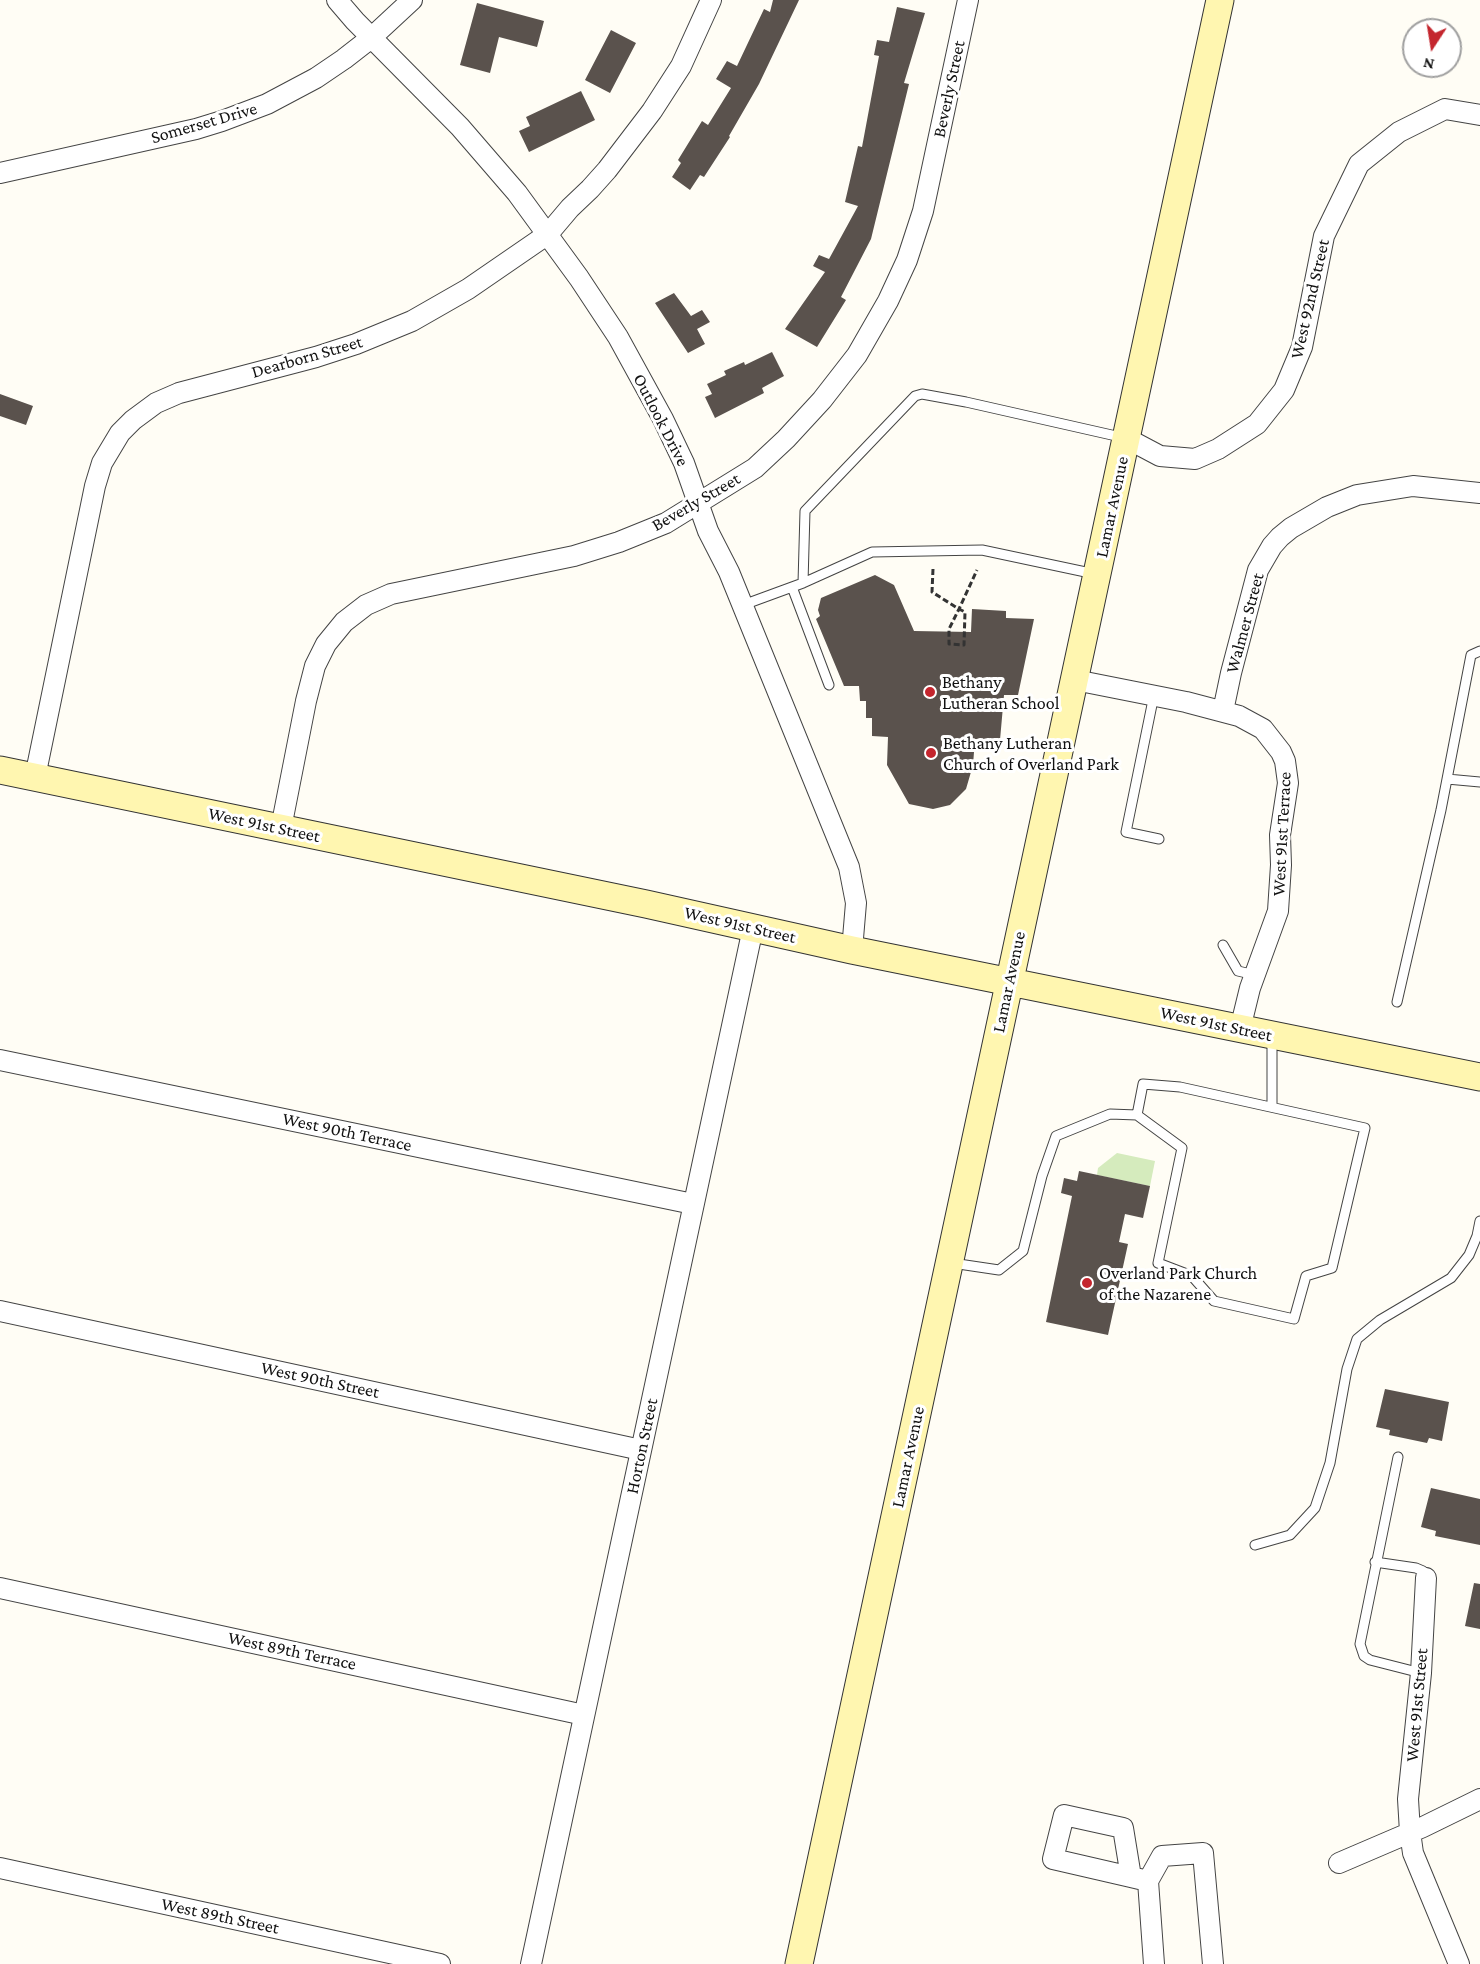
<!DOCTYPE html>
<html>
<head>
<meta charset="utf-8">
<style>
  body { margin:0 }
  #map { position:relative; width:1480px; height:1964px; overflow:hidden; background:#fffdf5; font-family:"Crimson Pro",serif }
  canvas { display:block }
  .north { position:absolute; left:1402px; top:18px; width:60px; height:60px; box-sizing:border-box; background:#fff; border:2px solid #a0a0a0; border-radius:50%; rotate:192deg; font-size:16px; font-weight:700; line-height:24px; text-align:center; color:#111 }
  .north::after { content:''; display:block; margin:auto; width:21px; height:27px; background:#c4262e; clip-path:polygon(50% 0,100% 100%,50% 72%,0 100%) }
</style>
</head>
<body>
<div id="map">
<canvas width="1480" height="1964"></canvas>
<div class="north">N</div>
</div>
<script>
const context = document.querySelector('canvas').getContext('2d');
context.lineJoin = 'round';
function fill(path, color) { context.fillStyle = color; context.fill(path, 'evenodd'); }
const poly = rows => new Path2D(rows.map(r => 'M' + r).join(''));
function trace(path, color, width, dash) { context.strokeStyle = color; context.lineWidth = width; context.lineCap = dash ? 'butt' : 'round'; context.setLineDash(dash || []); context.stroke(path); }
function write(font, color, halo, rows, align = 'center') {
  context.font = font + ' "Crimson Pro",serif'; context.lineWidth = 6; context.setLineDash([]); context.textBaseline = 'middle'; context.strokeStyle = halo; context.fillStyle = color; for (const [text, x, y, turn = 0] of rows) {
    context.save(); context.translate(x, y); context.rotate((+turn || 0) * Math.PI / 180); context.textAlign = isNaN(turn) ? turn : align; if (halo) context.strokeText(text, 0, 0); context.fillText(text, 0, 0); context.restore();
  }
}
const green = poly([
  [1117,1153,1155,1161,1150,1186,1097,1175,1098,1168]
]);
const building = poly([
  [773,0,799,0,759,84,729,136,730,137,704,177,700,175,690,190,672,177,681,163,678,160,702,121,708,125,731,88,716,79,727,61,737,66,764,9,770,12],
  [477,3,544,21,537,47,499,37,490,73,460,65],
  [897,7,925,13,904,83,909,84,871,239,841,297,846,300,817,347,785,329,825,272,813,266,819,255,829,259,858,206,845,202,858,146,862,147,879,56,874,55,877,40,889,42],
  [611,30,636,43,610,93,585,80],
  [581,91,595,120,529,152,519,131,530,126,526,117],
  [674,293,691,316,702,310,710,322,697,329,705,344,688,353,655,303],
  [772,352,784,376,762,388,764,393,715,418,705,397,712,394,707,384,726,375,724,371,744,362,745,365],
  [0,394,33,406,26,425,0,416],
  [875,575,894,585,914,631,971,632,972,609,1006,611,1006,618,1034,619,1018,695,1004,695,1000,740,975,739,973,765,966,789,950,805,933,809,909,804,887,765,888,737,872,736,872,718,866,718,866,701,860,701,859,686,844,686,816,619,820,616,818,610,821,598],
  [1079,1171,1150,1186,1143,1218,1125,1214,1119,1242,1128,1244,1108,1335,1046,1322,1072,1196,1061,1193,1064,1178,1077,1181],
  [1385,1389,1449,1402,1442,1441,1429,1438,1427,1443,1389,1435,1390,1430,1376,1427],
  [1431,1488,1480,1499,1480,1545,1435,1536,1436,1531,1421,1527],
  [1474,1583,1480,1584,1480,1629,1465,1626]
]);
const path = poly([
  [933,569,932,592,959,609,965,612,964,645,949,644,949,629,959,609,977,570]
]);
const lane = poly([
  [803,583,872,552,982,550,1095,574],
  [792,587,829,685],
  [743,605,803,583,805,511,915,396,922,394,966,402,1125,438],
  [1154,695,1126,832,1159,839],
  [1447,779,1480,782],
  [1223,945,1238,971,1255,975],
  [1397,1002,1441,810,1471,655,1480,651],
  [1272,1107,1272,1038],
  [952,1263,999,1270,1023,1251,1042,1176,1056,1136,1110,1114,1137,1115,1143,1084,1180,1087,1365,1128,1332,1268,1306,1276,1294,1319,1214,1301,1192,1276,1158,1263,1182,1148,1137,1115],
  [1398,1457,1360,1644,1364,1656,1370,1660,1421,1673],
  [1255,1545,1290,1535,1315,1508,1330,1463,1347,1369,1357,1339,1380,1320,1451,1278,1469,1255,1477,1236,1480,1221],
  [1375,1562,1416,1568,1423,1571,1426,1578]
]);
const street = poly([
  [337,0,355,21,460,127,517,193,579,278,618,337,663,419,684,463,708,531,729,572,849,867,856,903,852,950],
  [0,173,196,129,222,121,267,104,316,78,344,59,371,38,412,0],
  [1126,438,1160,456,1195,459,1218,449,1257,424,1284,390,1302,347,1324,236,1359,164,1399,132,1445,109,1480,115],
  [1075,680,1186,702,1239,716,1263,729,1281,752,1285,761,1288,783,1280,835,1281,865,1278,911,1250,988,1240,1029],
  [1223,711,1231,673,1258,570,1272,546,1280,537,1291,528,1327,507,1357,495,1413,486,1480,493],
  [35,777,95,486,102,463,120,433,133,420,156,403,179,393,316,357,356,344,412,321,468,289,548,234,570,208,590,189,607,170,652,111,681,66,711,0],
  [281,828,306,701,315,666,326,644,344,622,366,605,391,594,574,556,619,542,666,523,755,468,786,439,822,400,857,355,888,301,907,260,923,211,968,0],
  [0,1060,693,1204],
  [0,1311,641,1450],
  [1426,1578,1421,1673,1408,1799,1410,1832,1413,1853,1459,1964],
  [0,1588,584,1715],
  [1339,1863,1423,1827,1480,1799],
  [0,1868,440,1964],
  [1131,1877,1123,1828,1064,1815,1053,1859,1131,1877,1148,1881],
  [1148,1881,1162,1856,1203,1853,1213,1964],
  [1148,1881,1154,1964],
  [531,1964,753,928]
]);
const secondary = poly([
  [0,770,646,904,852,950,1480,1077],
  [799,1964,1220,0]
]);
const markers = [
  [930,692,6,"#c4262e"],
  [931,753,6,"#c4262e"],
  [1087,1283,6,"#c4262e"]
];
const streetNames = [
  ["Beverly Street",949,89,-78],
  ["Somerset Drive",204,123,-16],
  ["West 92nd Street",1310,299,-77],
  ["Dearborn Street",307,357,-16],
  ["Outlook Drive",661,420,63],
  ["Beverly Street",696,502,-30],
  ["Lamar Avenue",1112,507,-78],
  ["Walmer Street",1245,623,-75],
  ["West 91st Street",264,825,12],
  ["West 91st Terrace",1282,834,-87],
  ["West 91st Street",740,925,13],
  ["Lamar Avenue",1009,982,-78],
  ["West 91st Street",1216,1024,12],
  ["West 90th Terrace",347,1132,12],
  ["West 90th Street",320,1380,12],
  ["Horton Street",642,1446,-78],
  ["Lamar Avenue",908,1457,-78],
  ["West 89th Terrace",292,1651,12],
  ["West 91st Street",1417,1705,-85],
  ["West 89th Street",220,1916,12]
];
const poiNames = [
  ["Bethany",942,682],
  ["Lutheran School",942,703],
  ["Bethany Lutheran",943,743],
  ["Church of Overland Park",943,764],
  ["Overland Park Church",1099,1273],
  ["of the Nazarene",1099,1294]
];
fill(green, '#d5ebbd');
fill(building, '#5a524d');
trace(lane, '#444', 11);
trace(street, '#444', 22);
trace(secondary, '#333', 29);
trace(path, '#333', 3, [6, 3]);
trace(lane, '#fff', 9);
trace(street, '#fff', 20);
trace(secondary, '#fff6b0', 27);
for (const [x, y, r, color] of markers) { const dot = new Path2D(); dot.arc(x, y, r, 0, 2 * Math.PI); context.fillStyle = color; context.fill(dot); trace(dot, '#fff', 2); }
write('18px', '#111', '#fff', streetNames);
write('18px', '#111', '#fff', poiNames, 'left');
</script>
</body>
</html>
